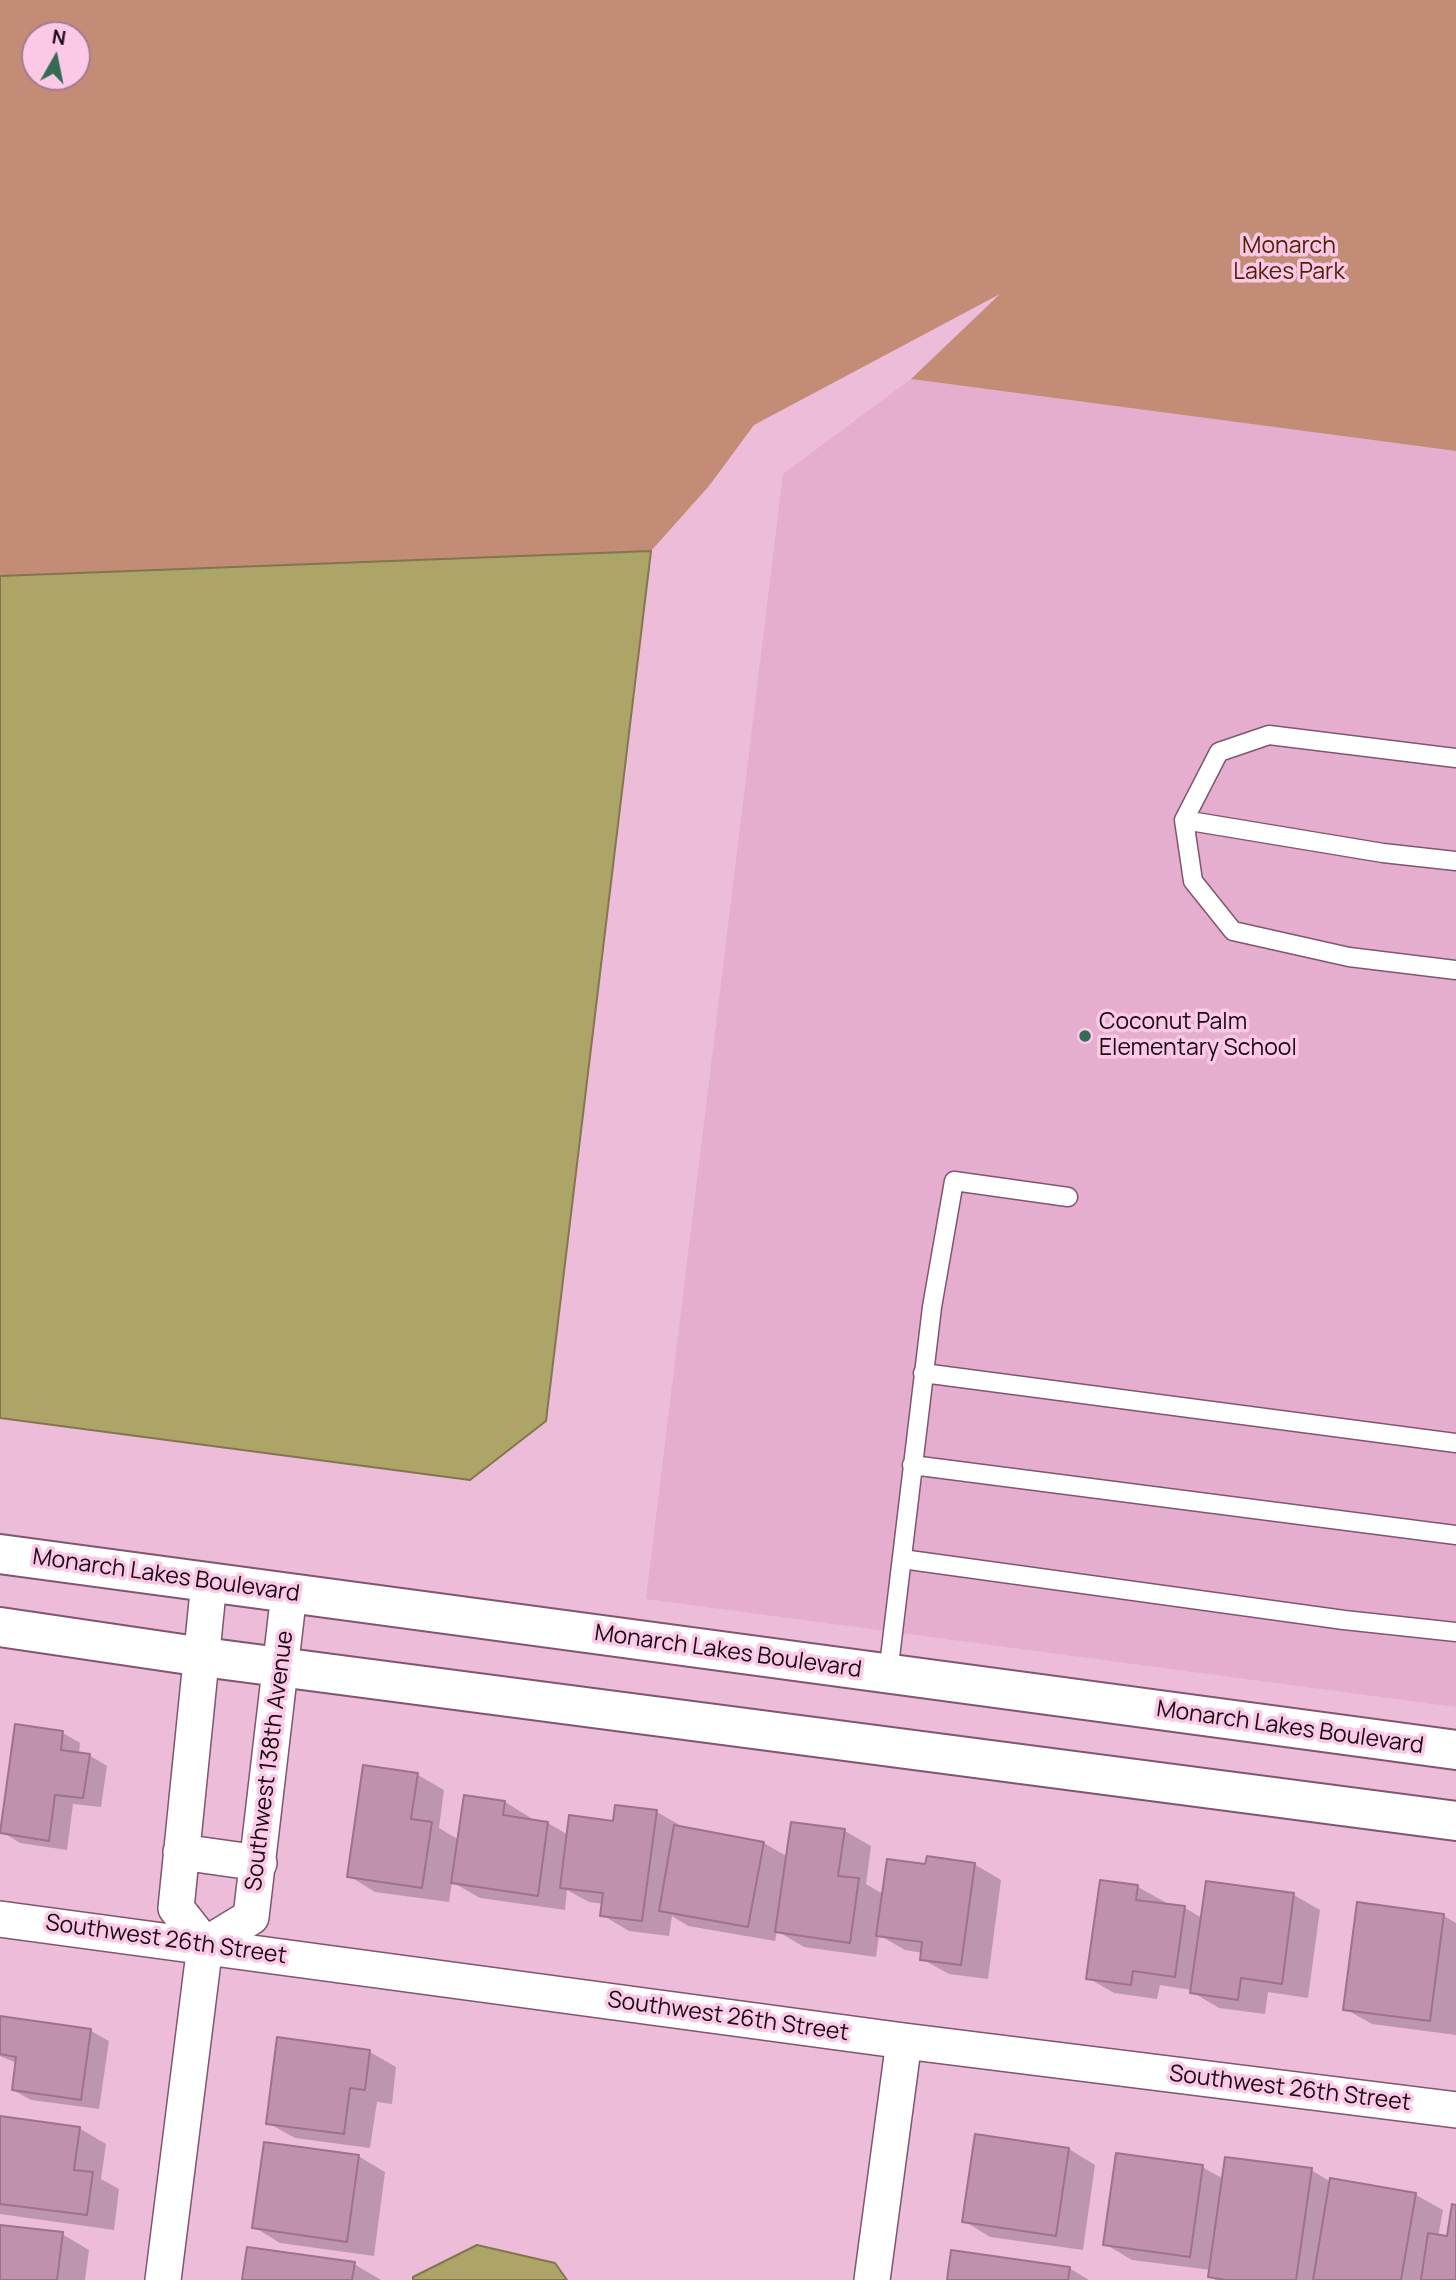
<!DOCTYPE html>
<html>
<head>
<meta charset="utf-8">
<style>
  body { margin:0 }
  #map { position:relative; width:1456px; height:2280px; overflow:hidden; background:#edbcd9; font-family:Manrope,sans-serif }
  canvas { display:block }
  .north { position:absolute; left:21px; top:21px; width:70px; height:70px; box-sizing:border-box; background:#fbc9e6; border:2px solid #a17c92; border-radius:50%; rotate:9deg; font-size:19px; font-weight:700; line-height:28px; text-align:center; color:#1a0914 }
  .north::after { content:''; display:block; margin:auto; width:24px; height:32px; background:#346b52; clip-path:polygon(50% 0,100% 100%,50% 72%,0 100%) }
</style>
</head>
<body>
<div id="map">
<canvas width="1456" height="2280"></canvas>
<div class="north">N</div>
</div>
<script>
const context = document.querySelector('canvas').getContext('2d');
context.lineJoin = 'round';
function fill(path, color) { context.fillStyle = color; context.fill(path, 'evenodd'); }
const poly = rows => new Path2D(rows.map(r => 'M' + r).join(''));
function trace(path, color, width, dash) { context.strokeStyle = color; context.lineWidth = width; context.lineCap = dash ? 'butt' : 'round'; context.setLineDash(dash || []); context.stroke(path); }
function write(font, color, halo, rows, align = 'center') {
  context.font = font + ' Manrope,sans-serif'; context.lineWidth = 7; context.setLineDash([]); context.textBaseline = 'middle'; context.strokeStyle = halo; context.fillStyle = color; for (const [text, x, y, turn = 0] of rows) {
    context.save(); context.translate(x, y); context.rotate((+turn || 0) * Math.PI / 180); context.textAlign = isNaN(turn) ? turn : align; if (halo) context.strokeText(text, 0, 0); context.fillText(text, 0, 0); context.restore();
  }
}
const built = poly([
  [911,379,1456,451,1456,1707,646,1599,783,474]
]);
const green = poly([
  [0,0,1456,0,1456,451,911,379,1000,294,754,425,709,486,651,551,0,576],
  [35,35,77,35,77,77,35,77]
]);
const water = poly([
  [651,551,546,1421,470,1480,0,1418,0,576,651,551],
  [477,2245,555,2263,567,2280,413,2280,413,2277,477,2245]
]);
const shadow = poly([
  [63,1733,80,1743,79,1754,89,1755,107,1766,101,1807,73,1804,67,1850,20,1843,2,1832],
  [418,1775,444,1790,439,1828,459,1840,505,1802,531,1818,531,1821,548,1823,568,1835,657,1812,683,1827,764,1843,788,1857,845,1831,871,1846,866,1884,883,1894,927,1866,974,1864,1001,1880,988,1979,949,1974,922,1959,923,1953,905,1950,879,1935,876,1957,804,1947,777,1931,775,1941,688,1926,672,1916,669,1936,629,1931,602,1915,604,1904,589,1902,567,1890,565,1910,480,1898,452,1882,449,1902,375,1892,349,1876],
  [1101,1882,1138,1887,1165,1902,1164,1905,1185,1908,1202,1918,1294,1895,1320,1910,1308,1998,1268,1992,1265,2014,1219,2008,1192,1992,1192,1990,1160,1985,1157,1999,1114,1993,1088,1978],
  [1444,1916,1456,1923,1456,2035,1372,2024,1345,2009],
  [0,2018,91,2031,109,2041,99,2109,31,2100,13,2090,17,2063,0,2056],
  [370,2052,396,2067,392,2104,377,2102,370,2148,295,2138,268,2123],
  [0,2118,79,2128,106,2144,101,2179,119,2189,114,2230,0,2214],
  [1069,2149,1095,2165,1083,2250,990,2237,964,2221],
  [358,2156,385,2172,374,2256,280,2243,254,2227],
  [1202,2167,1224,2179,1311,2170,1331,2182,1332,2180,1416,2195,1443,2210,1438,2237,1448,2238,1456,2207,1456,2280,1216,2280,1210,2277,1211,2270,1132,2260,1105,2244],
  [0,2226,62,2234,89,2250,85,2280,0,2280],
  [354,2264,381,2280,244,2280],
  [1069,2268,1089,2280,948,2280]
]);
const building = poly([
  [15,1724,63,1731,61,1750,90,1754,83,1798,55,1795,49,1841,0,1833,15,1724],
  [363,1765,418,1773,411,1819,432,1822,422,1888,347,1877,363,1765],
  [464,1795,505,1801,503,1815,548,1822,538,1896,451,1883,464,1795],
  [615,1805,657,1810,642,1921,600,1916,603,1893,560,1888,569,1815,613,1821,615,1805],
  [791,1822,845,1829,838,1876,859,1878,850,1943,775,1932,791,1822],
  [674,1825,764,1842,748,1927,659,1911,674,1825],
  [927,1856,975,1863,961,1965,920,1960,922,1942,876,1936,887,1859,925,1864,927,1856],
  [1100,1880,1138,1885,1136,1900,1185,1906,1175,1977,1133,1971,1131,1985,1086,1979,1100,1880],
  [1206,1881,1294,1893,1282,1984,1241,1978,1238,2000,1190,1993,1206,1881],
  [1357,1902,1444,1914,1430,2021,1343,2010,1357,1902],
  [0,2016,91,2029,81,2100,12,2090,16,2057,0,2054,0,2016],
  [277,2037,370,2050,365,2090,350,2088,344,2134,266,2124,277,2037],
  [0,2116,80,2127,74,2170,93,2172,87,2215,0,2204,0,2116],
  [975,2134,1069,2148,1056,2236,962,2222,975,2134],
  [264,2142,359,2155,347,2242,252,2228,264,2142],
  [1116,2153,1203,2165,1190,2257,1103,2245,1116,2153],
  [1225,2157,1312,2168,1296,2280,1226,2280,1208,2277,1225,2157],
  [1330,2178,1416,2193,1401,2280,1313,2280,1330,2178],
  [1452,2204,1456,2205,1456,2280,1421,2280,1428,2233,1447,2236,1452,2204],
  [0,2225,63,2232,57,2280,0,2280,0,2225],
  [247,2247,355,2262,352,2280,242,2280,247,2247],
  [951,2250,1070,2267,1068,2280,947,2280,951,2250]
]);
const lane = poly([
  [1456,758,1269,735,1219,752,1184,820,1193,881,1233,931,1349,957,1456,970],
  [1184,820,1383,853,1456,861],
  [923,1373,1456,1443],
  [912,1465,1456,1535],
  [902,1559,1344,1620,1456,1632],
  [888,1674,932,1307,954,1181,1068,1197]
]);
const street = poly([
  [181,1852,259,1863],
  [0,1919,904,2041,1456,2110],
  [205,1945,251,1917,289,1593],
  [163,2280,205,1945,176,1908,209,1582],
  [872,2280,904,2041]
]);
const secondary = poly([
  [0,1554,1456,1750],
  [0,1627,203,1657,1456,1821]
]);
const markers = [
  [1085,1036,7,"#346b52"]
];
const parkNames = [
  ["Monarch",1289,247],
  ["Lakes Park",1289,273]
];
const poiNames = [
  ["Coconut Palm",1099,1023],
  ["Elementary School",1099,1049]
];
const streetNames = [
  ["Monarch Lakes Boulevard",166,1576,8],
  ["Monarch Lakes Boulevard",728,1652,8],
  ["Monarch Lakes Boulevard",1290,1728,8],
  ["Southwest 138th Avenue",270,1761,-83],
  ["Southwest 26th Street",166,1940,8],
  ["Southwest 26th Street",728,2017,8],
  ["Southwest 26th Street",1290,2089,7]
];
fill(built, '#e5aece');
fill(green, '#c28c77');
fill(water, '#ada567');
trace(water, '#81764e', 2);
fill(shadow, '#0003');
fill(building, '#c091ad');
trace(building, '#9e718c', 2);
trace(lane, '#7f556f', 21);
trace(street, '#7f556f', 38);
trace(secondary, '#7f556f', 42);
trace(lane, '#fff', 18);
trace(street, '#fff', 35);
trace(secondary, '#fff', 38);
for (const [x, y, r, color] of markers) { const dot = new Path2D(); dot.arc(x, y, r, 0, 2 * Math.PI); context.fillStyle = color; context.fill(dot); trace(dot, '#fbc9e6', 2.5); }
write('23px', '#541c02', '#fbc9e6', parkNames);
write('23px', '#1a0914', '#fbc9e6', poiNames, 'left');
write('23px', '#1a0914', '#fbc9e6', streetNames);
</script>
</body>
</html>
